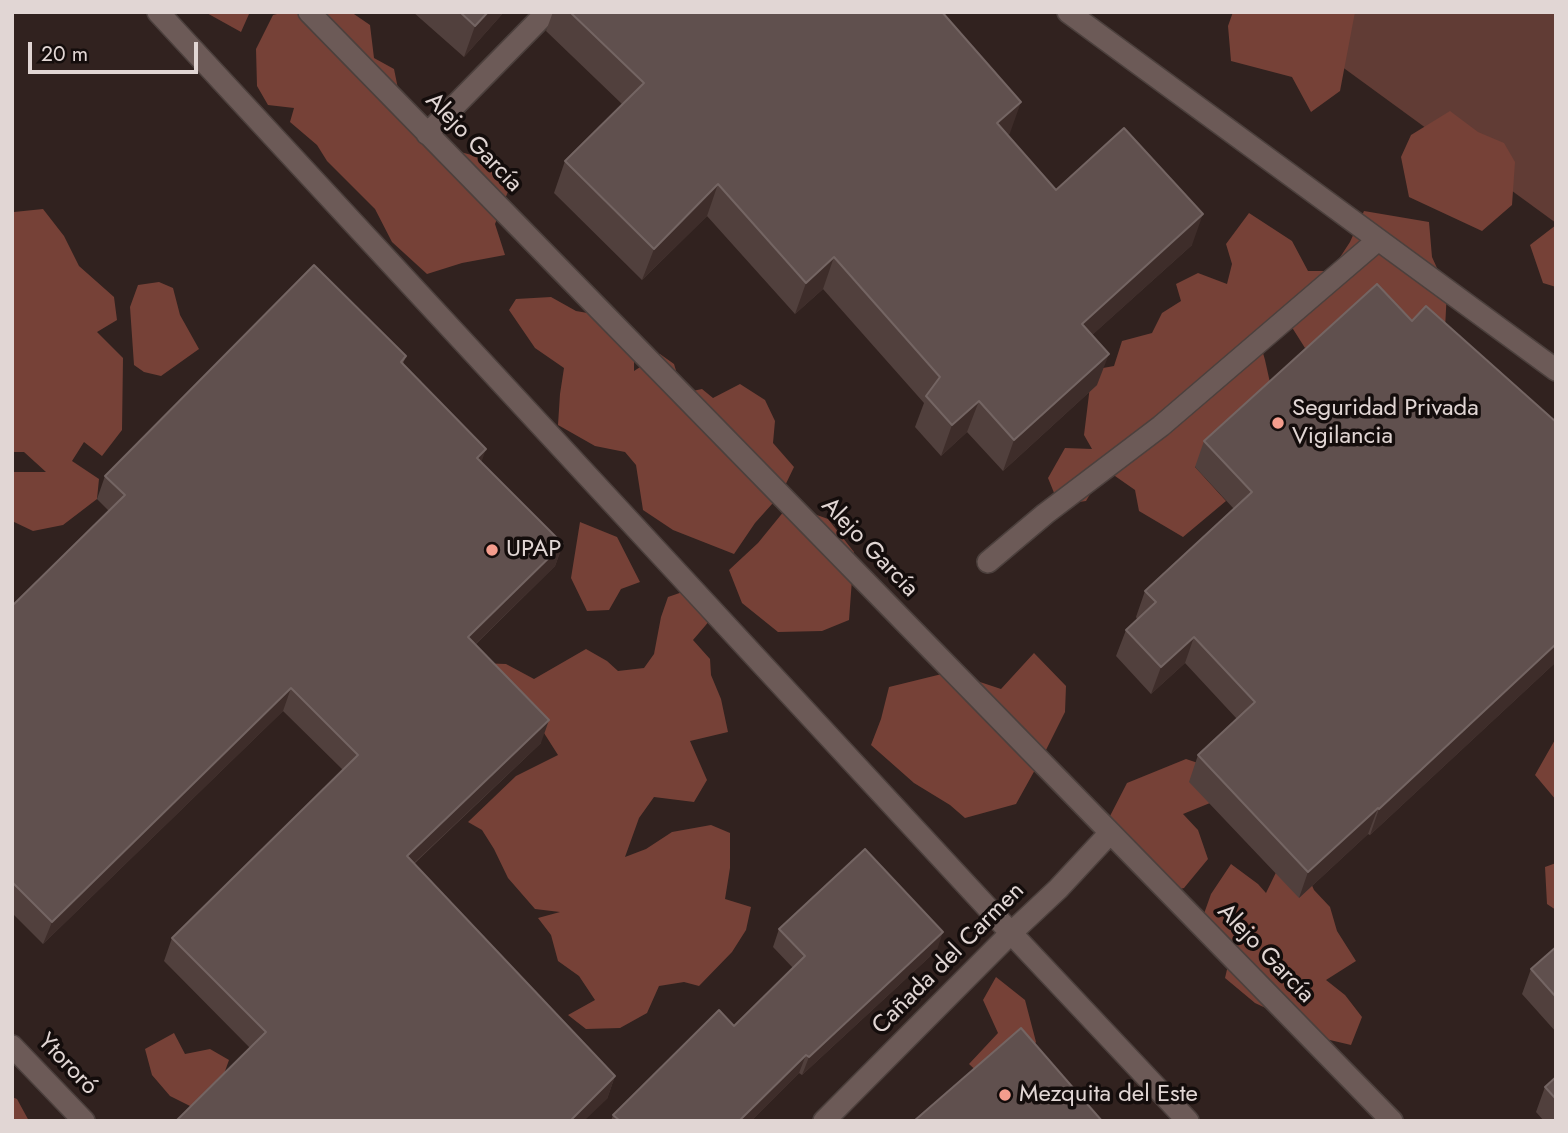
<!DOCTYPE html>
<html>
<head>
<meta charset="utf-8">
<style>
  body { margin:0 }
  #map { position:relative; width:1568px; height:1133px; overflow:hidden; background:#31221f; font-family:Jost,sans-serif }
  canvas { display:block }
  .frame { position:absolute; inset:0; border:14px solid #e1d6d4; pointer-events:none }
  .scale { position:absolute; left:28px; top:42px; width:170px; height:32px; box-sizing:border-box; border:4px solid #e1d6d4; border-top:0; padding-left:9px; font-size:21px; line-height:24px; white-space:nowrap; color:#e1d6d4; -webkit-text-stroke:5px #140d0c; paint-order:stroke }
</style>
</head>
<body>
<div id="map">
<canvas width="1568" height="1133"></canvas>
<div class="frame"></div>
<div class="scale">20 m</div>
</div>
<script>
const context = document.querySelector('canvas').getContext('2d');
context.lineJoin = 'round';
function fill(path, color) { context.fillStyle = color; context.fill(path, 'evenodd'); }
const poly = rows => new Path2D(rows.map(r => 'M' + r).join(''));
function trace(path, color, width, dash) { context.strokeStyle = color; context.lineWidth = width; context.lineCap = dash ? 'butt' : 'round'; context.setLineDash(dash || []); context.stroke(path); }
function write(font, color, halo, rows, align = 'center') {
  context.font = font + ' Jost,sans-serif'; context.lineWidth = 7; context.setLineDash([]); context.textBaseline = 'middle'; context.strokeStyle = halo; context.fillStyle = color; for (const [text, x, y, turn = 0] of rows) {
    context.save(); context.translate(x, y); context.rotate((+turn || 0) * Math.PI / 180); context.textAlign = isNaN(turn) ? turn : align; if (halo) context.strokeText(text, 0, 0); context.fillText(text, 0, 0); context.restore();
  }
}
const green = poly([
  [1267,12,1556,12,1556,223]
]);
const forest = poly([
  [205,12,251,12,249,14,241,32],
  [285,12,351,12,370,25,374,58,394,69,403,113,434,145,483,158,515,174,495,224,505,255,462,263,427,274,392,242,375,209,327,161,317,145,290,122,294,108,268,105,257,86,256,49,273,15],
  [1233,12,1355,12,1340,91,1311,112,1292,77,1231,61,1228,26],
  [1450,111,1478,132,1504,143,1515,162,1512,205,1482,231,1409,197,1401,157,1411,135],
  [43,209,64,236,79,266,114,297,117,320,97,332,123,358,122,430,102,456,84,442,72,461,99,479,97,499,63,525,33,531,12,521,12,472,46,472,24,452,12,452,12,214,14,212],
  [1364,211,1429,222,1432,257,1447,290,1445,329,1332,334,1305,348,1293,329,1273,319,1257,332,1265,360,1273,396,1195,467,1226,501,1183,537,1139,511,1135,490,1105,469,1086,501,1059,505,1048,478,1065,448,1092,449,1084,435,1092,370,1114,366,1122,341,1152,333,1162,313,1181,301,1176,284,1198,273,1227,284,1232,264,1226,244,1249,213,1292,241,1308,271,1331,271,1350,242],
  [1556,225,1556,287,1543,283,1530,245],
  [159,282,173,288,180,315,199,349,161,376,144,372,134,365,130,307,138,285],
  [551,297,576,311,605,316,634,345,634,371,660,354,674,364,683,393,702,389,713,398,740,384,765,400,775,421,773,443,794,467,781,494,755,523,734,554,673,530,643,510,636,465,625,452,595,446,558,425,560,394,564,368,535,348,509,310,516,299],
  [789,505,828,519,854,552,849,620,822,631,778,632,742,603,729,570,758,543],
  [580,522,617,537,640,582,621,589,609,610,587,611,571,578],
  [694,588,717,612,693,640,710,659,711,675,721,699,728,732,690,741,707,780,694,802,654,797,639,818,625,857,646,849,672,832,711,825,730,833,730,868,725,899,751,907,746,930,732,952,699,986,684,982,659,986,647,1013,620,1028,586,1029,568,1015,595,1000,579,976,558,961,551,935,538,918,560,912,535,909,508,878,494,849,482,830,468,822,516,776,558,755,544,733,477,663,506,664,534,679,586,649,607,661,618,671,644,668,654,654,661,617,668,597],
  [1034,653,1066,686,1065,712,1046,750,1016,804,965,818,950,805,914,783,871,745,881,719,889,687,950,672,1001,689],
  [1556,738,1556,800,1535,775],
  [1186,759,1234,775,1237,792,1183,814,1198,830,1208,859,1184,888,1164,893,1129,848,1110,816,1127,783],
  [1284,856,1303,865,1314,890,1330,907,1337,931,1356,961,1326,980,1345,995,1362,1017,1351,1045,1313,1036,1274,1012,1255,1003,1225,978,1229,961,1200,925,1211,894,1231,864,1258,884,1266,893],
  [1556,863,1556,910,1547,904,1545,867],
  [996,977,1025,1000,1036,1042,1020,1069,996,1089,969,1064,998,1033,983,1000],
  [174,1033,185,1054,210,1049,229,1060,219,1088,192,1107,170,1096,152,1075,145,1049],
  [12,1097,17,1099,29,1121,12,1121]
]);
const minor = poly([
  [158,12,1011,933,1188,1121],
  [309,12,1392,1121],
  [1068,12,1556,370],
  [427,134,547,12],
  [988,562,1045,514,1161,426,1378,240],
  [12,1046,84,1121],
  [824,1121,1011,933,1058,889,1110,833]
]);
const wall = poly([
  [413,12,504,12,464,57],
  [553,12,942,12,1010,133,1007,135,1056,190,1192,245,1092,335,1097,385,1003,471,967,432,941,456,915,427,924,403,823,289,795,314,707,216,642,280,554,193,565,161,622,104,546,31],
  [1412,321,1556,422,1556,662,1370,835,1368,834,1299,898,1189,782,1198,755,1237,719,1185,663,1151,694,1116,656,1126,630,1137,619,1136,617,1145,591,1234,509,1195,467,1204,441],
  [406,356,403,364,482,463,563,544,555,566,476,644,541,743,414,864,615,1076,607,1099,250,1048,164,961,172,938,343,770,283,711,43,944,12,913,12,606,109,511,97,499,105,476],
  [779,929,937,950,802,1075,799,1073,751,1121,611,1121,613,1115,734,1026,793,968,773,947],
  [1556,947,1556,1032,1522,994,1531,969],
  [1556,1077,1556,1121,1544,1121,1536,1112,1545,1087]
]);
const shadedWall = poly([
  [488,12,504,12,464,57,475,26],
  [1021,102,1010,133,985,154,997,123],
  [718,184,707,216,642,280,654,249],
  [1203,214,1192,245,1070,355,1082,324],
  [834,257,823,289,795,314,806,283],
  [1109,354,1097,385,1003,471,1014,440],
  [979,401,967,432,941,456,952,425],
  [486,449,478,472,477,458],
  [563,544,555,566,460,659,468,637],
  [1194,637,1185,663,1151,694,1161,667],
  [1556,644,1556,662,1370,835,1379,809],
  [291,688,283,711,43,944,52,922],
  [549,720,541,743,398,878,407,856],
  [1378,808,1368,834,1299,898,1308,872],
  [943,932,937,950,802,1075,809,1057],
  [806,1055,799,1073,751,1121,739,1121],
  [615,1076,607,1099,584,1121,570,1121]
]);
const building = poly([
  [460,12,488,12,475,26,460,12],
  [570,12,942,12,1021,102,997,123,1056,190,1124,128,1203,214,1082,324,1109,354,1014,440,979,401,952,425,926,396,940,377,834,257,806,283,718,184,654,249,565,161,644,83,570,12],
  [314,265,406,356,401,362,486,449,477,458,563,544,468,637,549,720,407,856,615,1076,570,1121,176,1121,266,1032,172,938,358,755,291,688,52,922,12,882,12,606,125,495,105,476,314,265],
  [1377,284,1412,321,1426,306,1556,422,1556,644,1379,809,1378,808,1308,872,1198,755,1255,702,1194,637,1161,667,1126,630,1156,602,1145,591,1252,492,1204,441,1377,284],
  [865,849,943,932,809,1057,806,1055,739,1121,620,1121,613,1115,719,1010,734,1026,805,956,779,929,865,849],
  [1556,947,1556,997,1531,969,1556,947],
  [1021,1028,1102,1121,914,1121,1021,1028],
  [1556,1077,1556,1099,1545,1087,1556,1077]
]);
const markers = [
  [1278,423,7,"#f49d8d"],
  [492,550,7,"#f49d8d"],
  [1005,1095,7,"#f49d8d"]
];
const streetNames = [
  ["Alejo García",473,143,46],
  ["Alejo García",869,548,46],
  ["Alejo García",1265,954,46],
  ["Cañada del Carmen",949,959,-45],
  ["Ytororó",67,1065,46]
];
const poiNames = [
  ["Seguridad Privada",1292,409],
  ["Vigilancia",1292,437],
  ["UPAP",506,550],
  ["Mezquita del Este",1019,1095]
];
fill(green, '#613c35');
fill(forest, '#764137');
trace(minor, '#4c403d', 24);
trace(minor, '#6c5a57', 21);
fill(wall, '#51403d');
fill(shadedWall, '#3e2d2a');
fill(building, '#60504e');
trace(building, '#746563', 2);
for (const [x, y, r, color] of markers) { const dot = new Path2D(); dot.arc(x, y, r, 0, 2 * Math.PI); context.fillStyle = color; context.fill(dot); trace(dot, '#140d0c', 2.5); }
write('24px', '#e1d6d4', '#140d0c', streetNames);
write('24px', '#e1d6d4', '#140d0c', poiNames, 'left');
</script>
</body>
</html>
